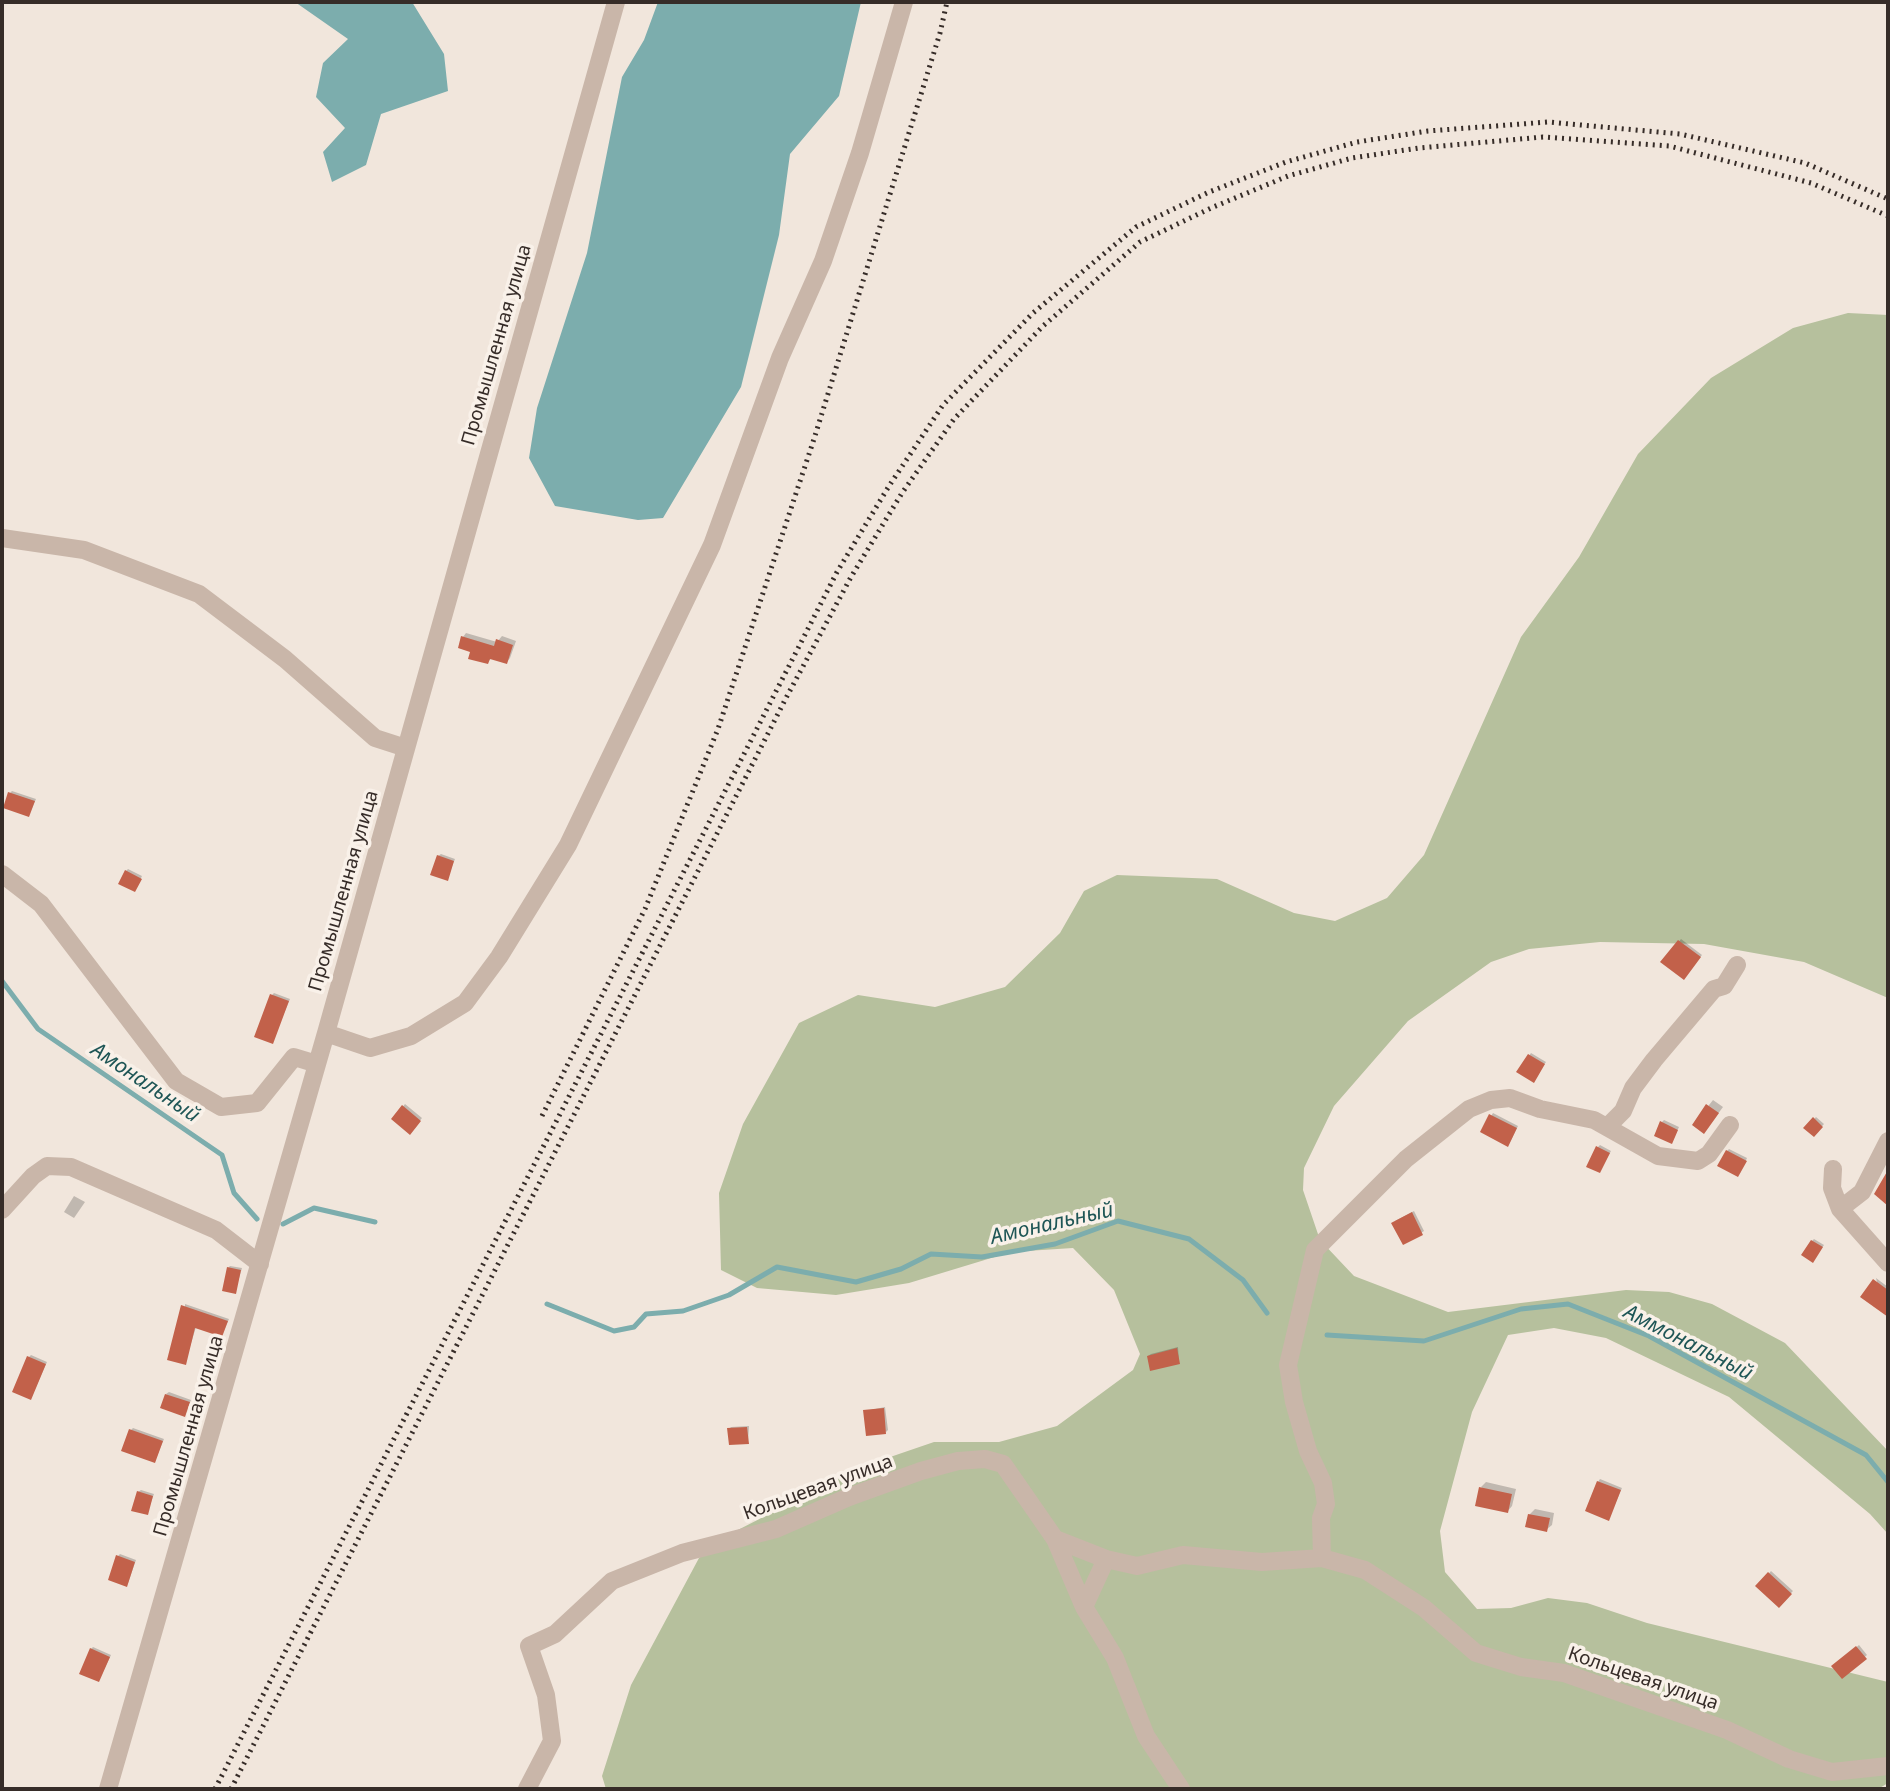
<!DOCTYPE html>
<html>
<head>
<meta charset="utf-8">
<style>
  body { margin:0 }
  #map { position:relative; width:1890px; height:1791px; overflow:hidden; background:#f1e6dc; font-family:"Noto Sans",sans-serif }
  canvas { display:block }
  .frame { position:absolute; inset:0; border:4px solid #362c28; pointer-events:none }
</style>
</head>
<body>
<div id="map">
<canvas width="1890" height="1791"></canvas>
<div class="frame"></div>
</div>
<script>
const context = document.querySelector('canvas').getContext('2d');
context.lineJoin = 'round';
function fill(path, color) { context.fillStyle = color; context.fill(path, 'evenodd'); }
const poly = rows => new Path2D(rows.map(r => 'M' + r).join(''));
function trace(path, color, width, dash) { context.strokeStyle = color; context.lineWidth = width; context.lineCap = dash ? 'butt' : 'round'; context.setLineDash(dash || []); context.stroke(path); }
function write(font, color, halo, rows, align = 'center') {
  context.font = font + ' "Noto Sans",sans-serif'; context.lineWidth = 7; context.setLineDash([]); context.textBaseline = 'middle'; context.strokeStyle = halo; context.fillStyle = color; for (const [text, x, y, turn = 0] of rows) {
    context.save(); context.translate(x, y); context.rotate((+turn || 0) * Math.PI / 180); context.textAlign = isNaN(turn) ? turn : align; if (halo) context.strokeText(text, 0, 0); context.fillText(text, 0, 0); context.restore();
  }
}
const green = poly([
  [1848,313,1888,315,1888,998,1804,962,1704,944,1600,942,1529,949,1491,962,1408,1021,1334,1106,1304,1168,1303,1190,1320,1240,1354,1276,1448,1312,1626,1290,1669,1292,1712,1304,1785,1343,1888,1451,1888,1534,1870,1514,1729,1397,1606,1338,1554,1328,1508,1335,1472,1412,1440,1531,1445,1572,1477,1609,1511,1608,1548,1598,1587,1603,1647,1623,1888,1682,1888,1783,1878,1789,606,1789,602,1776,631,1685,699,1558,730,1534,861,1467,934,1442,999,1442,1057,1426,1133,1370,1140,1354,1114,1290,1073,1248,1011,1252,909,1283,836,1295,757,1288,721,1270,719,1193,743,1124,799,1023,858,995,935,1007,1005,987,1060,933,1084,891,1117,875,1217,879,1294,913,1335,921,1387,898,1424,855,1521,637,1579,557,1638,454,1711,378,1793,328]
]);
const water = poly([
  [295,2,412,2,444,54,448,91,381,114,366,165,332,182,323,152,345,128,316,97,323,63,348,39],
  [658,2,861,2,839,96,790,154,779,235,741,387,663,518,638,520,555,506,529,458,537,408,587,253,622,77,644,40]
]);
const shadow = poly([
  [466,633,497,642,502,636,516,641,510,658,507,662,492,658,487,662,472,651,463,637],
  [12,791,36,799,29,815,10,793],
  [441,854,455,859,447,879,438,856],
  [128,869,142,876,136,888,126,871],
  [1681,939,1702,955,1684,977,1663,962],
  [274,993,290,999,272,1042,272,995],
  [1531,1053,1546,1062,1535,1078,1519,1071],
  [1713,1100,1723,1107,1709,1126,1694,1124],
  [405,1104,422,1118,410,1133,393,1119],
  [1493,1113,1518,1126,1510,1142,1482,1131],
  [1816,1117,1824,1124,1814,1135,1806,1128],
  [1664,1120,1679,1127,1673,1140,1662,1122],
  [1600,1145,1611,1151,1601,1169,1598,1147],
  [1729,1149,1747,1158,1740,1173,1727,1151],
  [74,1196,85,1202,74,1218,64,1212],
  [1414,1211,1424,1231,1404,1243,1395,1221],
  [1814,1239,1824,1245,1815,1258,1812,1241],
  [230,1266,242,1268,235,1292,228,1268],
  [1876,1278,1888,1287,1888,1306,1884,1311],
  [185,1304,229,1319,222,1335,196,1327,185,1363],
  [1178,1347,1179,1362,1148,1356,1151,1354],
  [31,1355,47,1362,32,1396,29,1357],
  [169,1392,191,1400,184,1415,166,1394],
  [885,1407,888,1430,886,1432,865,1411],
  [749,1426,748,1442,729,1429,731,1427],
  [133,1428,164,1439,155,1461,131,1430],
  [1600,1479,1622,1488,1609,1518,1598,1482],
  [1486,1482,1516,1489,1512,1506,1507,1512,1481,1487],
  [141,1490,154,1494,147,1513,138,1492],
  [1535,1509,1554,1513,1552,1525,1546,1530,1529,1515],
  [120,1554,136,1560,128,1583,118,1556],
  [1771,1571,1793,1591,1779,1605,1758,1586],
  [1859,1645,1867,1655,1842,1677,1834,1667],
  [93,1647,111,1655,99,1680,91,1649]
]);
const stream = poly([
  [2,981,38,1029,222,1155,234,1193,257,1219],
  [283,1224,314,1208,375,1222],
  [547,1304,614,1331,634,1327,646,1314,683,1311,729,1295,777,1267,856,1282,901,1269,931,1254,982,1257,1055,1244,1118,1221,1189,1239,1243,1280,1267,1313],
  [1327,1335,1424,1341,1521,1309,1568,1304,1649,1336,1866,1455,1888,1482]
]);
const building = poly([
  [461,636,494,646,496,639,513,645,507,664,490,659,488,664,468,659,470,652,458,648],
  [8,792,35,801,29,817,3,808],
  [437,855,454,861,448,881,430,875],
  [125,870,142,879,135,892,118,884],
  [1678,940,1701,957,1684,980,1660,962],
  [270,994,289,1001,273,1044,254,1037],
  [1528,1054,1545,1064,1534,1083,1516,1072],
  [1706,1104,1719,1113,1704,1134,1692,1125],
  [402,1105,421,1121,410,1135,391,1119],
  [1489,1114,1517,1128,1508,1147,1480,1132],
  [1813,1117,1823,1127,1814,1137,1803,1128],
  [1660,1121,1678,1130,1672,1144,1654,1136],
  [1596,1146,1610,1153,1600,1173,1586,1167],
  [1726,1150,1747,1161,1738,1177,1717,1166],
  [1888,1170,1888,1206,1874,1194],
  [1412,1212,1423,1235,1403,1245,1391,1223],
  [1811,1240,1823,1247,1813,1263,1801,1255],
  [227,1267,241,1270,236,1294,222,1291],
  [1873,1279,1888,1290,1888,1317,1860,1297],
  [181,1305,228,1321,222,1337,195,1328,186,1365,167,1360],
  [1177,1348,1180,1364,1150,1371,1147,1356],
  [27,1356,46,1364,31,1400,12,1392],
  [165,1394,190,1402,185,1417,160,1408],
  [884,1408,886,1434,866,1436,863,1410],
  [747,1427,749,1444,729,1445,727,1428],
  [129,1429,163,1441,155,1463,121,1451],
  [1597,1481,1621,1490,1609,1521,1585,1511],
  [1479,1487,1512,1494,1508,1513,1475,1506],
  [137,1491,153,1496,148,1515,131,1511],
  [1528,1514,1550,1518,1547,1532,1525,1527],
  [116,1555,135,1562,127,1587,108,1580],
  [1768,1572,1792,1594,1779,1608,1755,1586],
  [1856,1646,1867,1659,1842,1679,1831,1666],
  [90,1648,110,1657,99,1682,79,1674]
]);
const minor = poly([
  [2,538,84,550,199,594,285,659,375,738,406,748],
  [2,874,41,904,176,1081,221,1107,257,1103,294,1057,317,1064],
  [326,1033,370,1048,411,1036,465,1003,499,957,568,845,712,545,780,358,823,261,860,153,904,2],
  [1607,1127,1623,1111,1633,1088,1654,1060,1714,989,1724,986,1737,965],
  [1833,1169,1832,1188,1840,1209,1888,1263],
  [1840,1209,1862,1192,1888,1141],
  [2,1210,33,1176,47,1166,71,1167,216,1230,260,1264],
  [1055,1539,1084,1607,1115,1658,1146,1736,1181,1789],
  [1322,1558,1321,1518,1326,1504,1323,1483,1308,1451,1294,1402,1288,1365,1315,1250,1406,1159,1469,1109,1491,1100,1510,1098,1540,1109,1594,1120,1658,1156,1698,1161,1709,1154,1730,1125],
  [1084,1607,1106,1559],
  [108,1789,326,1033,616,2],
  [527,1789,552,1741,546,1695,529,1646,555,1634,612,1581,682,1553,776,1529,849,1497,921,1471,958,1461,985,1459,1003,1464,1055,1539,1106,1559,1137,1566,1183,1555,1262,1562,1322,1558,1365,1570,1424,1608,1476,1653,1521,1667,1564,1673,1727,1730,1789,1759,1832,1772,1888,1766]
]);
const rail = poly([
  [542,1116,645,909,718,729,814,439,940,33,947,2],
  [215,1789,837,572,889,486,943,405,1033,313,1136,227,1209,192,1286,162,1357,142,1428,131,1548,122,1680,134,1805,163,1888,199],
  [231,1789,786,698,851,577,902,493,954,419,1043,326,1140,242,1211,208,1288,176,1352,158,1419,148,1543,137,1669,146,1811,183,1888,216]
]);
const streetNames = [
  ["Промышленная улица",497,345,-74],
  ["Промышленная улица",344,891,-74],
  ["Промышленная улица",189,1436,-74],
  ["Кольцевая улица",818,1488,-20],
  ["Кольцевая улица",1643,1679,19]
];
const waterNames = [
  ["Амональный",145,1083,34],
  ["Амональный",1052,1224,-13],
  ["Аммональный",1688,1343,27]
];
fill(green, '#b6c09d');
fill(water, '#7cadad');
fill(shadow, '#0003');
trace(stream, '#7cadad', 5);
fill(building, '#c2614a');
trace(minor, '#c9b6a9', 18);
trace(rail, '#362c28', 5, [2, 5]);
write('19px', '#362c28', '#f9f1e9', streetNames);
write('italic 21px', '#1f5656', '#f9f1e9', waterNames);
</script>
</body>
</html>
